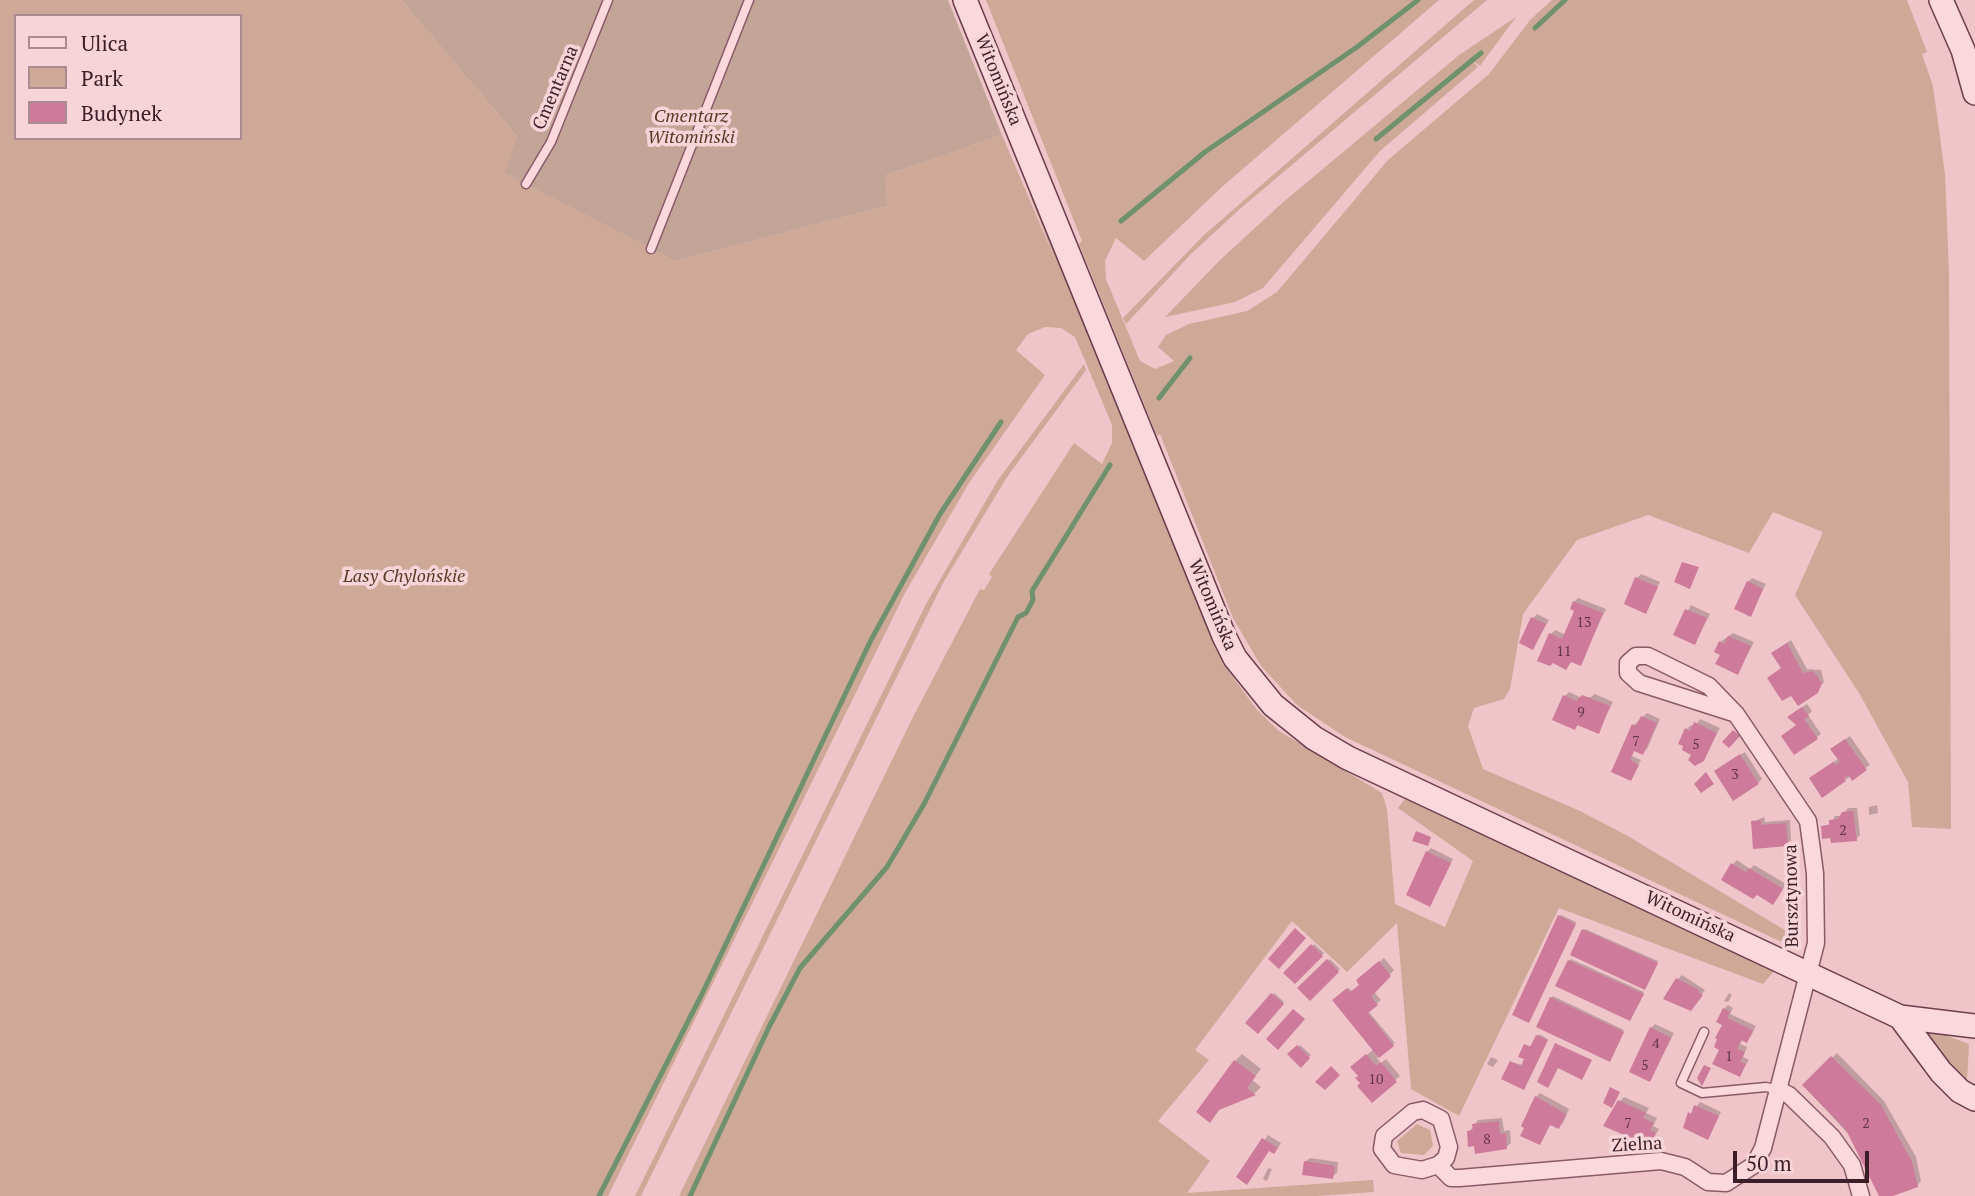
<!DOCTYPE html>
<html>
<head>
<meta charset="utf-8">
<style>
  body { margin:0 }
  #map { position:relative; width:1975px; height:1196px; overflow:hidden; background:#efc5c9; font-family:"PT Serif",serif }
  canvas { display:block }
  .legend { position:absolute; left:14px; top:14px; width:228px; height:126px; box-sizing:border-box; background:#f6d4d8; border:2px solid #ab8b92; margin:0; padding:9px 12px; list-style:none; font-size:21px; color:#3b1e28 }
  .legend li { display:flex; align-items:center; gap:14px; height:35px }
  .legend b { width:35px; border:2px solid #ab8b92 }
  .scale { position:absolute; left:1733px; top:1151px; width:136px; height:32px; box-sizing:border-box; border:4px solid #3b1e28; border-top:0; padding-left:9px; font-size:21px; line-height:24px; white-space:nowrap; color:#3b1e28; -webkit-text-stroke:5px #f6d4d8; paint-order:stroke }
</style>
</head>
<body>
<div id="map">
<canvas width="1975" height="1196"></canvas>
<ul class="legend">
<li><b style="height:9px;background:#fad8dc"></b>Ulica</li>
<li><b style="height:19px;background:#cea998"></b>Park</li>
<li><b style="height:19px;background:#ce7a9b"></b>Budynek</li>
</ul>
<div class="scale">50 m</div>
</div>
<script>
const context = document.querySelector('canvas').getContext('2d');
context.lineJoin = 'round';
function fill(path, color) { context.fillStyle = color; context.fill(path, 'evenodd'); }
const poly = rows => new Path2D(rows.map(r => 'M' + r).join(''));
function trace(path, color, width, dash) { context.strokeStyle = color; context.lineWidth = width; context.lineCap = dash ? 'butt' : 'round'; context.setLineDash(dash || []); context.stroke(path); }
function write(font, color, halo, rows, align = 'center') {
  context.font = font + ' "PT Serif",serif'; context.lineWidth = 7; context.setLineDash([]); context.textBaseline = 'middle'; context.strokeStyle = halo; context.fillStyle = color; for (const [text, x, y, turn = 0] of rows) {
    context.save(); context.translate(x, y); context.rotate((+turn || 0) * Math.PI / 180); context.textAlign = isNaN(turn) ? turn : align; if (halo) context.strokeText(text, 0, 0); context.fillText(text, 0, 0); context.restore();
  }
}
const green = poly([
  [0,0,401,0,517,136,506,173,675,261,887,206,886,175,1002,135,1057,264,1029,193,1035,196,1193,585,1190,586,1225,666,1257,710,1279,731,1382,793,1387,809,1395,904,1445,927,1473,861,1398,808,1405,799,1775,970,1763,984,1559,908,1459,1116,1411,1089,1397,923,1347,972,1292,921,1195,1050,1209,1060,1158,1121,1210,1161,1187,1193,1373,1180,1374,1192,1317,1196,679,1196,914,715,980,589,984,590,992,577,989,574,1074,443,1102,464,1112,443,1112,425,1075,337,1061,328,1045,327,1028,334,1016,350,1045,375,969,483,905,593,608,1196,0,1196],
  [16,16,240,16,240,138,16,138],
  [986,0,1439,0,1223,186,1144,261,1116,238,1105,261,1106,279,1140,361,1155,369,1174,361,1158,347,1166,335,1189,324,1247,311,1277,292,1388,160,1489,74,1530,20,1552,0,1907,0,1927,52,1922,54,1933,86,1945,174,1949,272,1951,829,1912,827,1908,782,1859,693,1795,595,1823,532,1773,512,1749,553,1648,515,1577,540,1523,614,1510,689,1504,699,1474,708,1468,726,1483,769,1580,811,1626,835,1793,935,1788,945,1345,737,1297,705,1261,666,1233,618,1160,434,1157,436,1090,271,1079,244,1082,241],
  [1474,0,1487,0,1241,208,1191,254,1126,324,1123,318,1204,235],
  [1516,17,1480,66,1472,60,1478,67,1380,151,1263,288,1235,302,1165,317,1220,260,1281,204,1459,55],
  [1084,364,1086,370,1007,477,943,583,641,1196,635,1196,926,604,998,480],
  [1928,1029,1969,1044,1967,1081,1926,1038],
  [1417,1124,1430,1130,1433,1146,1424,1155,1401,1153,1397,1141]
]);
const cemetery = poly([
  [401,0,948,0,1002,135,886,175,887,206,675,261,505,173,517,136]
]);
const shadow = poly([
  [1641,574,1660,582,1645,612,1637,578],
  [1752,578,1766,584,1750,615,1748,582],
  [1578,598,1606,609,1580,664,1551,634,1555,630,1566,635,1576,610,1574,602],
  [1691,605,1710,614,1695,643,1676,634],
  [1537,614,1549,620,1533,648,1533,618],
  [1733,633,1754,642,1738,673,1722,654,1720,642],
  [1791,640,1807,669,1821,670,1824,682,1820,687,1792,693,1769,678,1783,667,1778,649],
  [1569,692,1580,697,1591,697,1595,694,1613,702,1598,732,1579,724,1575,728,1565,696],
  [1807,704,1812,711,1808,715,1821,734,1795,753,1798,724,1793,713],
  [1647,713,1660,719,1647,749,1642,753,1635,750,1632,756,1641,760,1631,779,1613,771,1634,725],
  [1700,719,1720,728,1702,761,1693,754,1687,729,1691,725,1694,727],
  [1850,736,1870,765,1845,780,1815,775,1839,758,1837,745],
  [1745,752,1762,779,1758,783,1720,767],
  [1877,805,1878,813,1869,815,1869,807],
  [1848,808,1857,808,1860,835,1856,839,1822,826,1831,824,1835,816,1842,816],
  [1764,817,1765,822,1790,820,1791,840,1787,844,1753,822],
  [1431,848,1453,859,1430,905,1427,852],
  [1737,860,1750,869,1754,865,1786,884,1777,899,1733,864],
  [1561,915,1576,922,1530,1020,1560,916],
  [1585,929,1658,961,1646,987,1584,930],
  [1314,944,1324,953,1294,982,1285,973],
  [1384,958,1394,970,1374,992,1381,1000,1368,1011,1395,1043,1377,1058,1381,1063,1386,1059,1400,1076,1372,1100,1362,1083,1357,1063,1374,1049,1334,1000,1349,988,1353,992,1361,984,1362,976],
  [1330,959,1340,969,1310,998,1300,988],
  [1571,959,1644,992,1631,1018,1569,961],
  [1682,975,1705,990,1695,1004,1678,979],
  [1274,993,1284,1002,1257,1032,1248,1023],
  [1729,993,1732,995,1728,1002,1724,1001],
  [1553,996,1624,1030,1611,1058,1551,998],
  [1728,1005,1733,1008,1730,1014,1756,1026,1751,1036,1747,1041,1743,1039,1740,1044,1747,1047,1743,1057,1749,1060,1739,1075,1721,1049,1724,1009],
  [1655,1024,1674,1033,1650,1080,1651,1028],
  [1539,1034,1548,1039,1525,1086,1511,1062,1523,1065,1527,1058,1525,1045,1532,1046],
  [1300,1045,1311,1055,1301,1065,1290,1054],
  [1837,1053,1884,1101,1916,1157,1921,1181,1917,1186,1881,1196,1857,1144,1804,1085],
  [1242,1054,1261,1069,1252,1080,1261,1087,1255,1093,1221,1108,1210,1120,1235,1061],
  [1491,1057,1498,1060,1493,1067,1487,1064],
  [1540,1093,1569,1109,1563,1123,1558,1127,1551,1123,1540,1143,1536,1097],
  [1624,1097,1649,1108,1646,1113,1657,1118,1653,1126,1659,1129,1650,1144,1620,1101],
  [1700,1102,1721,1112,1707,1138,1687,1119],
  [1502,1118,1504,1131,1510,1130,1511,1143,1506,1147,1476,1144,1469,1132,1478,1120],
  [1268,1135,1281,1143,1278,1148,1274,1152,1270,1150,1238,1177],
  [1310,1158,1338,1162,1337,1173,1332,1177,1305,1162],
  [1268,1168,1272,1169,1267,1181,1263,1179]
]);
const stream = poly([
  [1535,28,1565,0],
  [1376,139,1481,53],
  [1121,221,1205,152,1357,47,1418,0],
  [1159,398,1190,358],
  [599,1196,702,994,871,640,940,514,1001,422],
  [690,1196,769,1027,800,968,887,867,924,804,1018,617,1026,613,1033,600,1032,591,1110,465]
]);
const building = poly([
  [1682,562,1699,567,1690,589,1674,582],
  [1635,577,1658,587,1646,614,1624,604],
  [1747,581,1763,589,1751,617,1734,609],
  [1573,601,1603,613,1581,666,1571,662,1566,670,1553,663,1550,666,1537,661,1549,633,1562,639,1574,611,1570,609],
  [1685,609,1707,618,1695,645,1673,635],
  [1531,617,1546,624,1533,650,1519,643],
  [1728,636,1751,646,1738,675,1715,664,1720,655,1714,652,1719,641,1724,644],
  [1787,643,1803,673,1813,671,1822,683,1818,693,1798,706,1791,696,1782,701,1767,678,1781,668,1771,653],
  [1563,695,1576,701,1582,695,1610,706,1599,734,1577,725,1575,730,1552,720],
  [1802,707,1809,716,1804,719,1818,739,1794,755,1781,736,1796,725,1787,717],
  [1641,716,1657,723,1643,755,1634,751,1630,760,1639,765,1631,781,1611,772,1632,724,1636,726],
  [1694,722,1717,733,1704,761,1695,766,1688,760,1691,755,1682,750,1683,746,1678,744,1685,728,1690,731],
  [1733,730,1740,736,1729,748,1722,742],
  [1845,739,1867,770,1852,781,1849,775,1844,778,1846,781,1822,798,1809,778,1833,762,1835,765,1840,762,1830,749],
  [1740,754,1759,784,1733,801,1714,771],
  [1706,772,1714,784,1701,793,1694,784],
  [1853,811,1857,841,1831,843,1830,838,1822,839,1821,826,1829,825,1829,820,1838,819,1842,812],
  [1761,820,1761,825,1786,823,1788,846,1753,849,1751,821],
  [1416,831,1431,837,1428,846,1412,841],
  [1426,851,1451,863,1430,907,1406,895],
  [1731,863,1746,872,1749,868,1783,889,1773,905,1757,895,1753,899,1721,880],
  [1558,915,1576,924,1529,1023,1512,1015],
  [1295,928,1306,938,1279,969,1268,959],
  [1582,929,1658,963,1645,990,1570,955],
  [1311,944,1323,956,1295,984,1283,973],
  [1327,959,1339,972,1310,1001,1297,988],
  [1568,960,1644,994,1630,1021,1555,986],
  [1379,961,1391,976,1371,997,1378,1005,1368,1013,1394,1046,1379,1058,1332,1000,1347,988,1350,992,1359,985,1356,980],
  [1676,978,1699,990,1698,992,1703,995,1691,1011,1663,999],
  [1271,993,1284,1004,1258,1034,1245,1023],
  [1550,997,1624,1032,1610,1062,1536,1027],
  [1723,1008,1730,1012,1727,1018,1753,1030,1747,1043,1741,1040,1737,1049,1745,1052,1740,1062,1746,1064,1740,1077,1712,1064,1719,1050,1714,1047,1717,1039,1715,1038,1722,1025,1716,1022],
  [1293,1009,1305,1019,1278,1050,1266,1039],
  [1650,1027,1671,1038,1650,1082,1629,1072],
  [1536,1035,1548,1040,1524,1090,1501,1079,1510,1061,1521,1066,1524,1059,1518,1057,1524,1044,1530,1047],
  [1555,1043,1592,1060,1582,1080,1558,1068,1548,1088,1537,1082],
  [1297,1045,1310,1058,1301,1068,1287,1054],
  [1366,1054,1376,1066,1381,1062,1397,1082,1372,1103,1357,1086,1360,1083,1355,1078,1358,1076,1350,1067],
  [1831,1056,1881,1105,1912,1162,1918,1187,1893,1196,1879,1196,1846,1130,1802,1085],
  [1234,1060,1256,1076,1247,1088,1256,1095,1219,1110,1210,1123,1196,1112],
  [1704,1065,1711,1068,1702,1086,1697,1078],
  [1331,1066,1340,1075,1325,1090,1315,1082],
  [1610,1087,1620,1092,1612,1108,1603,1103],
  [1535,1096,1566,1114,1559,1129,1550,1125,1540,1145,1520,1136,1524,1128,1521,1126],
  [1618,1100,1646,1113,1643,1118,1654,1123,1650,1130,1656,1133,1650,1146,1603,1126],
  [1694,1105,1719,1116,1708,1140,1683,1128,1688,1112,1691,1114],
  [1499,1121,1500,1134,1506,1133,1507,1149,1475,1154,1474,1146,1468,1147,1467,1131,1473,1130,1472,1124],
  [1262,1138,1278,1148,1274,1154,1269,1151,1247,1185,1236,1177],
  [1304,1161,1335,1166,1333,1179,1302,1175]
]);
const lane = poly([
  [526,184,551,142,608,0],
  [651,249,749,0],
  [1704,1032,1681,1083,1702,1093,1766,1087,1779,1090]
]);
const street = poly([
  [1779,1090,1789,1095,1832,1137,1852,1165,1861,1196],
  [1423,1110,1441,1119,1449,1147,1446,1158,1438,1165,1422,1170,1394,1165,1382,1149,1384,1136,1413,1112,1423,1110],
  [1438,1165,1451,1178,1460,1178,1661,1161,1685,1167,1708,1182,1726,1183,1754,1165,1763,1148,1816,943,1815,873,1808,821,1736,714,1709,686,1648,656,1636,656,1628,663,1628,673,1639,683,1736,714]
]);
const secondary = poly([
  [965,0,1224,636,1235,658,1273,705,1314,738,1348,758,1900,1017,1975,1026],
  [1941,0,1963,50,1975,93],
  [1900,1017,1941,1072,1960,1091,1975,1099]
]);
const numberNames = [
  ["13",1584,623],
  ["11",1564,652],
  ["9",1581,713],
  ["7",1636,742],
  ["5",1696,745],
  ["3",1735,775],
  ["2",1843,831],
  ["4",1656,1044],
  ["1",1729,1057],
  ["5",1645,1066],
  ["10",1376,1080],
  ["7",1628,1124],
  ["2",1866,1124],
  ["8",1487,1140]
];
const streetNames = [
  ["Witomińska",998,80,68],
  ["Cmentarna",556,88,-67],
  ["Witomińska",1212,605,67],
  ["Bursztynowa",1792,896,-91],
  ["Witomińska",1690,917,25],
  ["Zielna",1637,1145,-3]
];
const parkNames = [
  ["Cmentarz",691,117],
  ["Witomiński",691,138],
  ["Lasy Chylońskie",404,577]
];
fill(green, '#cea998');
fill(cemetery, '#c3a597');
fill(shadow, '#0003');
trace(stream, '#6f916d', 5);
fill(building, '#ce7a9b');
trace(lane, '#8b5a68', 11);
trace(street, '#8b5a68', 19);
trace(secondary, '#6d3d4c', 26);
trace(lane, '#fad8dc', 8);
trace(street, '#fad8dc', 16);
trace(secondary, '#fad8dc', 23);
write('14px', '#603545', null, numberNames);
write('18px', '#3b1e28', '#f6d4d8', streetNames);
write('italic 18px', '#573b25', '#f6d4d8', parkNames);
</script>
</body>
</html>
